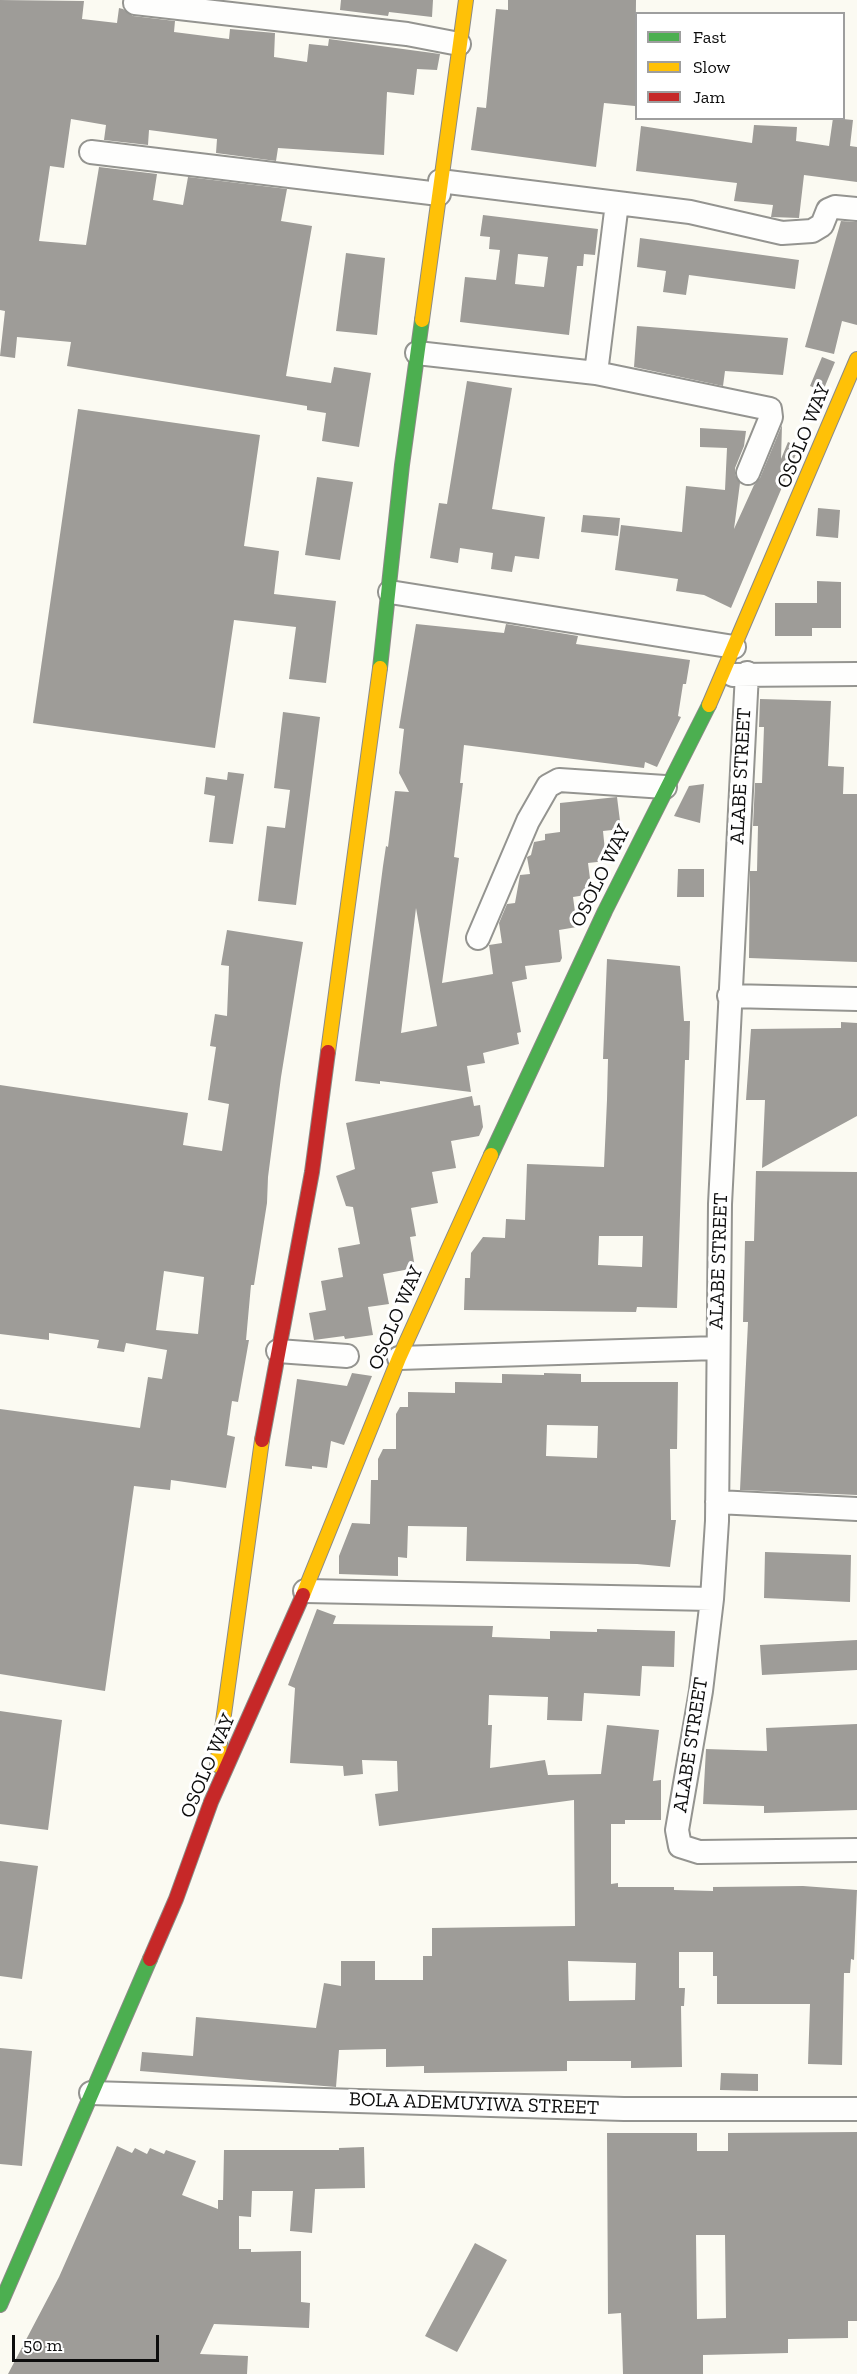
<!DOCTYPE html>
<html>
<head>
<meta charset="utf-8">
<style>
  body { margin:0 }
  #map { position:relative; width:857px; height:2374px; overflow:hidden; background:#fbfaf2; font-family:"Zilla Slab",serif }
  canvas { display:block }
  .legend { position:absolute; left:635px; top:12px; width:210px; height:108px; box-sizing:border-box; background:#fff; border:2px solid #9e9e9e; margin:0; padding:8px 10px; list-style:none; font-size:18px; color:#0d0d0d }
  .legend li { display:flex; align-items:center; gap:12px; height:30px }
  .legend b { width:30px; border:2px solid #9e9e9e }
  .scale { position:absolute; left:12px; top:2335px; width:147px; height:27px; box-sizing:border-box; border:3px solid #0d0d0d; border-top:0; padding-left:8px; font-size:18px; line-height:21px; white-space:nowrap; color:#0d0d0d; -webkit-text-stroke:4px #fff; paint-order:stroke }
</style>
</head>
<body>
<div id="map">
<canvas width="857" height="2374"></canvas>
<ul class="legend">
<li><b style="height:8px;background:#4caf50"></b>Fast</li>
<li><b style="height:8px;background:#ffc107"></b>Slow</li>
<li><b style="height:8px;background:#c62828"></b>Jam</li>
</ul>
<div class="scale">50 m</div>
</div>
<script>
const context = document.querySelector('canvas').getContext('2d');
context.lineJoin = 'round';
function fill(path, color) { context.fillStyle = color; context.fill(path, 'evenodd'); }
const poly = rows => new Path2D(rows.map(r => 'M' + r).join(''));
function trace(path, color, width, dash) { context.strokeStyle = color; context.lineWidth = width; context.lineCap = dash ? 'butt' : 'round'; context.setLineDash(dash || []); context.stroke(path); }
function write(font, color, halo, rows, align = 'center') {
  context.font = font + ' "Zilla Slab",serif'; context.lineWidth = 6; context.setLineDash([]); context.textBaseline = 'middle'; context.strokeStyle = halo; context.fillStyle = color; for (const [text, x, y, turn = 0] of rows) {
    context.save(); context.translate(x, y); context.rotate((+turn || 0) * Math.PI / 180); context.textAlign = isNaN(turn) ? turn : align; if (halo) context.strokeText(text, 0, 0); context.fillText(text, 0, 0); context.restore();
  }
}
const building = poly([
  [0,0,84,1,82,19,117,23,119,8,123,9,133,16,175,21,174,32,229,39,230,29,275,33,274,57,307,62,309,44,328,46,329,39,440,54,437,70,417,69,414,95,387,92,384,155,278,148,276,161,216,153,217,139,149,130,148,145,104,140,106,125,71,119,64,168,50,166,39,241,86,245,99,167,157,174,153,200,183,205,188,177,287,189,281,221,312,226,286,376,331,383,334,367,371,373,359,447,322,441,326,413,307,410,307,406,67,366,71,342,17,337,15,358,0,356,5,311,0,310],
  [341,0,433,0,432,17,389,12,388,16,340,10],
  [508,0,636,0,635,106,604,103,596,167,471,150,477,107,486,108,496,9,508,10],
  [833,118,853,120,850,146,857,147,857,182,804,175,799,218,771,217,773,205,734,201,737,183,636,171,641,126,752,143,754,125,797,127,796,141,829,146],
  [483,215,598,229,595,255,584,254,583,266,577,266,569,335,460,322,465,277,496,280,500,250,489,249,490,237,480,236],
  [518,254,548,257,544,287,515,284],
  [841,221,857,222,857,325,842,321,834,354,805,347],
  [640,238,799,260,795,289,689,275,686,295,663,292,666,271,637,267],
  [346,253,385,258,377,335,336,331],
  [637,326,788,338,783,375,725,371,723,386,634,367],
  [822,357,835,362,823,391,810,386],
  [467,381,512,388,492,509,545,517,539,559,515,556,512,572,491,569,493,553,460,548,458,563,430,558,439,503,447,504],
  [78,409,260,435,244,546,279,551,274,594,336,601,326,683,289,679,296,627,234,620,215,748,33,723],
  [782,425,781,459,788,442,799,447,731,608,704,595,676,591,678,579,615,570,621,525,682,532,686,486,725,490,727,448,700,447,700,428,746,431,744,446,735,468,735,475,740,483,734,529,754,485,760,478],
  [317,477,353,482,340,560,305,555],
  [818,508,840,510,838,538,816,536],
  [583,515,620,518,618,536,581,532],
  [817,581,841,582,841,628,812,628,812,636,775,636,775,603,817,603],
  [416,624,504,633,506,624,578,636,576,644,690,660,686,684,683,684,678,716,681,717,657,767,645,762,644,768,464,745,460,783,463,783,454,857,459,858,442,983,493,974,489,945,502,943,499,923,507,904,515,903,520,875,530,874,527,857,531,855,534,842,545,840,545,834,560,832,560,803,617,797,621,829,603,831,606,861,588,863,592,894,573,897,577,927,559,930,562,958,560,962,525,966,527,979,512,982,521,1032,517,1033,519,1044,483,1053,485,1063,467,1066,471,1092,380,1081,380,1084,355,1081,383,866,386,846,388,847,395,791,409,792,399,773,404,729,399,728],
  [416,908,437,1026,401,1033],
  [760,699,831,701,828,766,844,767,843,794,857,794,857,962,749,958,750,871,757,871,758,826,753,826,755,783,762,783,764,727,759,727],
  [283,712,320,717,296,905,258,901,267,826,285,828,290,790,274,788],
  [228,772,244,774,233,844,209,842,215,796,204,794,206,777,227,780],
  [704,784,700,823,674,816,689,786],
  [678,869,704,869,704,897,677,897],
  [227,930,303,942,281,1077,268,1177,267,1203,254,1285,251,1285,246,1340,249,1340,238,1402,232,1401,227,1435,235,1437,226,1488,171,1480,170,1490,134,1486,105,1691,0,1674,0,1409,140,1428,148,1377,162,1379,167,1350,126,1343,124,1352,97,1348,99,1340,49,1333,49,1340,0,1334,0,1085,188,1113,183,1145,222,1151,229,1104,208,1100,216,1047,210,1046,215,1014,227,1016,229,966,221,965],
  [164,1271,204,1277,198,1334,156,1330],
  [607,959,680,966,684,1021,690,1021,689,1060,685,1060,677,1308,637,1307,636,1312,464,1310,465,1278,470,1278,471,1253,483,1237,505,1238,506,1219,525,1220,527,1164,604,1167,607,1100,608,1059,603,1059],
  [599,1236,643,1236,642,1267,598,1265],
  [841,1022,857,1023,857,1116,762,1168,765,1100,746,1100,751,1029,841,1028],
  [472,1096,474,1106,480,1105,483,1127,479,1136,451,1141,456,1168,432,1172,438,1203,411,1208,416,1236,410,1237,415,1268,383,1274,389,1304,368,1307,373,1335,345,1339,344,1336,314,1340,309,1313,326,1310,321,1281,343,1277,338,1248,360,1244,353,1207,346,1206,336,1176,355,1169,346,1123],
  [756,1171,857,1172,857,1495,740,1490,748,1322,743,1322,745,1241,754,1241],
  [352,1373,372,1376,344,1445,331,1441,327,1468,312,1466,312,1469,285,1466,297,1379,347,1386],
  [544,1373,581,1374,581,1382,678,1382,677,1449,670,1449,671,1520,676,1520,670,1567,637,1564,466,1561,467,1527,408,1526,407,1558,398,1557,398,1576,339,1574,339,1556,352,1523,370,1524,371,1480,378,1480,378,1459,383,1449,396,1449,396,1414,400,1407,408,1407,408,1392,455,1393,455,1382,502,1383,502,1374,544,1375],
  [547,1425,598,1426,597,1458,546,1456],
  [765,1552,851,1555,850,1602,764,1598],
  [317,1609,336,1616,333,1624,493,1626,492,1637,550,1639,550,1631,597,1632,597,1629,675,1631,674,1667,642,1666,640,1696,584,1693,582,1721,547,1720,548,1697,489,1695,488,1725,492,1725,490,1768,545,1760,548,1775,601,1774,607,1725,659,1730,653,1781,661,1780,661,1820,625,1820,625,1824,611,1824,611,1884,618,1883,618,1887,674,1887,674,1890,713,1891,713,1887,803,1886,857,1890,854,1960,851,1959,850,1973,844,1973,842,2065,808,2064,810,2004,717,2004,717,1976,713,1976,713,1952,679,1952,679,1988,685,1988,684,2006,681,2006,682,2067,631,2068,631,2061,567,2061,567,2071,424,2073,424,2066,386,2067,386,2049,339,2050,336,2087,140,2071,142,2052,193,2056,196,2017,316,2028,324,1983,341,1986,341,1961,375,1961,375,1980,423,1980,423,1956,432,1956,432,1928,575,1926,574,1800,379,1826,375,1794,398,1791,397,1761,362,1760,363,1774,344,1776,343,1766,290,1763,295,1688,288,1685],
  [568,1961,636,1963,635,2000,569,2001],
  [857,1640,857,1670,762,1675,760,1645],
  [0,1711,62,1720,48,1830,0,1824],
  [857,1724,857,1810,764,1813,764,1806,703,1804,706,1749,767,1751,766,1728],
  [0,1861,38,1866,22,1979,0,1976],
  [0,2048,32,2051,22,2166,0,2164],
  [721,2073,758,2074,758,2091,720,2090],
  [857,2132,857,2321,848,2321,848,2338,788,2339,788,2353,703,2355,703,2374,623,2374,621,2313,608,2314,607,2133,697,2133,697,2151,728,2151,728,2133],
  [696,2235,725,2235,726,2318,697,2319],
  [117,2146,132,2153,135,2148,147,2154,150,2148,164,2154,166,2150,196,2161,182,2195,218,2209,218,2200,223,2200,224,2150,339,2150,339,2148,364,2147,365,2188,315,2189,312,2233,290,2231,293,2191,252,2191,251,2217,239,2216,239,2249,251,2249,251,2252,301,2251,301,2302,310,2303,309,2328,214,2324,200,2354,248,2356,247,2374,8,2374,59,2277],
  [475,2243,507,2260,457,2352,425,2336]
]);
const street = poly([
  [135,3,407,34,459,44],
  [91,152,439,194],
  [440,181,690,212,782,233,812,231,822,225,828,210,835,207,857,209],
  [417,353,596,373,770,409,771,417,748,473],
  [596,373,617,203],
  [390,592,734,647],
  [747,673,720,1204,717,1521,712,1599,701,1691,677,1830,680,1846,699,1852,857,1850],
  [733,675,857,674],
  [478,938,528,821,548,786,559,780,665,787],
  [729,996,857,999],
  [278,1351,347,1356],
  [399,1358,717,1348],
  [717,1502,857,1509],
  [305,1591,712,1599],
  [91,2093,624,2109,857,2109]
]);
const fast = poly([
  [380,668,402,465,422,320],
  [491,1155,605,911,709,705],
  [0,2305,150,1959]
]);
const slow = poly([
  [422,320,466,0],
  [709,705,857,359],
  [328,1052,380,668],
  [303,1595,399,1358,491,1155],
  [217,1765,262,1440]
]);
const jam = poly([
  [262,1440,312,1172,328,1052],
  [150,1959,176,1899,211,1802,303,1595]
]);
const streetNames = [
  ["OSOLO WAY",804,436,-68],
  ["ALABE STREET",741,776,-87],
  ["OSOLO WAY",601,876,-64],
  ["ALABE STREET",719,1261,-88],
  ["OSOLO WAY",396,1318,-67],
  ["ALABE STREET",691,1745,-81],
  ["OSOLO WAY",208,1766,-67],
  ["BOLA ADEMUYIWA STREET",474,2104,2]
];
fill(building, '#9e9c98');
trace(street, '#949490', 26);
trace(fast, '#8b8a87', 16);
trace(slow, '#8b8a87', 16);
trace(jam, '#8b8a87', 16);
trace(street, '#fefefd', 22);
trace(fast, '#4caf50', 14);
trace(slow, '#ffc107', 14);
trace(jam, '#c62828', 14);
write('20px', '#0d0d0d', '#fff', streetNames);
</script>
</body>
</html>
